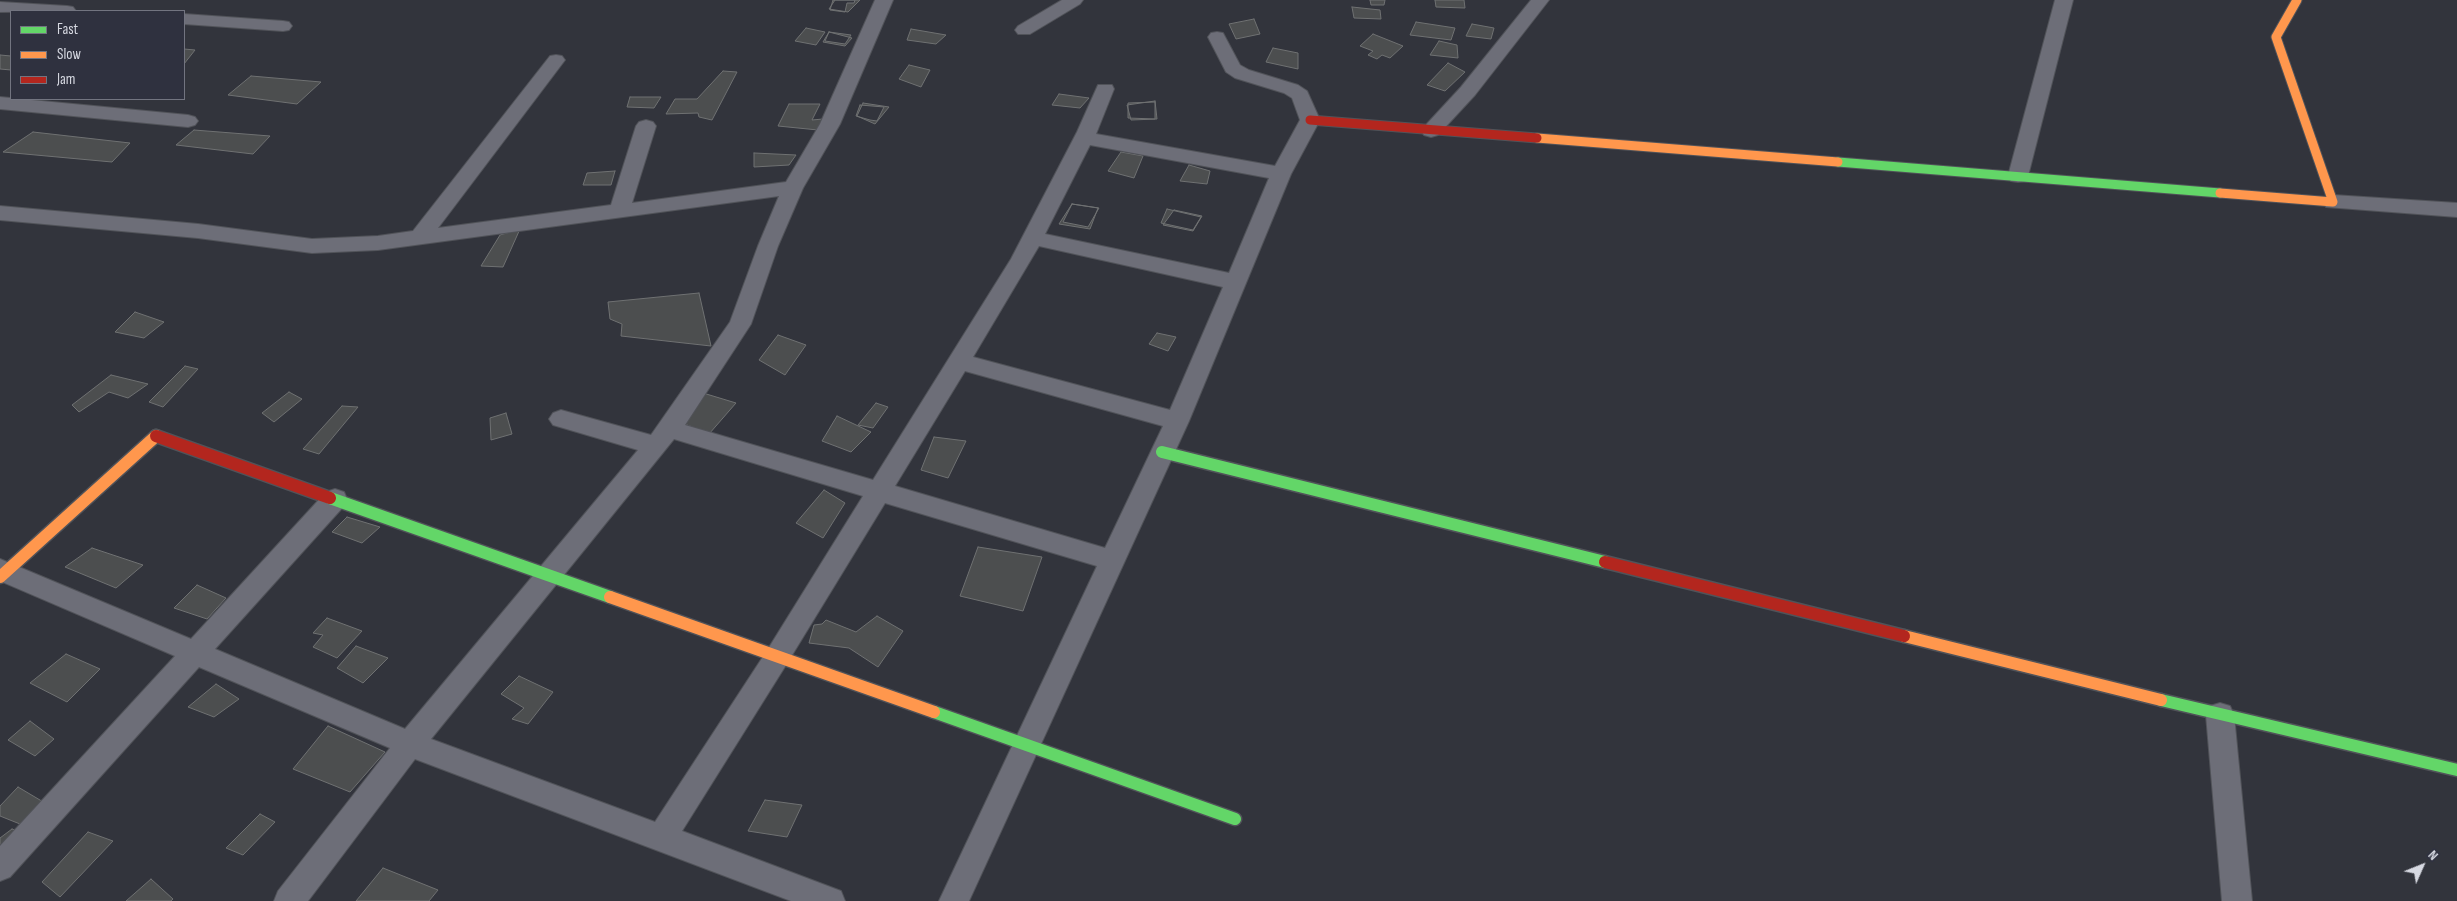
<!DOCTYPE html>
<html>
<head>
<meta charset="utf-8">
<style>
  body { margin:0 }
  #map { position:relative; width:2457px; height:901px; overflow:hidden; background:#32343c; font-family:"Sofia Sans Condensed",sans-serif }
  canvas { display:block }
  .legend { position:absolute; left:10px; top:10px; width:175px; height:90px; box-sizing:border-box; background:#2f313f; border:1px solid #727480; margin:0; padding:6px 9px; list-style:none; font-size:15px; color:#d7d9e2 }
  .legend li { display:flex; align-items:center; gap:10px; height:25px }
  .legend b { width:25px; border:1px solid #727480 }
  .north { position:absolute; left:2397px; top:841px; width:50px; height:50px; -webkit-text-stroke:4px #2f313f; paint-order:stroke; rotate:46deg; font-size:14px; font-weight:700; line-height:20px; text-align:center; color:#d7d9e2 }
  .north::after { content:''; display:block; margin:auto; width:18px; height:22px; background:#d7d9e2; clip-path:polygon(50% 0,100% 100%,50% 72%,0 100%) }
</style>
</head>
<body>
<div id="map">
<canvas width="2457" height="901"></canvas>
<ul class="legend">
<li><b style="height:6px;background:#63d668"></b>Fast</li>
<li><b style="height:6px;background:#ff974d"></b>Slow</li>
<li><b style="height:6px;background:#b3261e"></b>Jam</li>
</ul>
<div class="north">N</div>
</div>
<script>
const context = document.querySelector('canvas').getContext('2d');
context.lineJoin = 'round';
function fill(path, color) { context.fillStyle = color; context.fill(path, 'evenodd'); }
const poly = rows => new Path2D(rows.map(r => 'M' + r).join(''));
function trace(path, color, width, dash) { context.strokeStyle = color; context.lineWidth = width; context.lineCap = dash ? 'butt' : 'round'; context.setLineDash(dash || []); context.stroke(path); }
const building = poly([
  [833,0,855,0,854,3,847,3,845,12,830,10,833,0],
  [835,0,860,0,848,12,829,9,835,0],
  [1370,0,1385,0,1384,5,1371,5,1370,0],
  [1435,0,1464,0,1465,8,1436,7,1435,0],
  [1352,7,1380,10,1381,19,1354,18,1352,7],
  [1254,19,1260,34,1236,39,1229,24,1254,19],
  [1416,22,1455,28,1451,40,1410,35,1416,22],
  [1472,24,1494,28,1491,39,1466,36,1472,24],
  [806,28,825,32,816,45,795,41,806,28],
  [911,29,946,35,936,44,907,40,911,29],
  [829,32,851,35,845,44,825,41,829,32],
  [829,32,852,38,845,46,823,42,829,32],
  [1373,34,1403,46,1390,58,1382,55,1377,59,1368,55,1373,51,1360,46,1373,34],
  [1439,41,1457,45,1458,58,1430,55,1439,41],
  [1273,48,1298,53,1298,69,1266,62,1273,48],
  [184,49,195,50,184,64,184,49],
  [0,55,11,56,11,70,0,69,0,55],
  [1448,63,1465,72,1445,91,1427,85,1448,63],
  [909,65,930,70,921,87,899,79,909,65],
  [723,71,737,72,712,120,699,117,698,113,666,114,675,99,697,99,723,71],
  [251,76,321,82,297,104,228,95,251,76],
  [1059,94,1089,98,1080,108,1052,105,1059,94],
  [630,97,661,97,654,108,627,107,630,97],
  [1155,101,1157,119,1131,120,1127,105,1155,101],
  [1155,102,1155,119,1128,118,1128,103,1155,102],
  [863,103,889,107,875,124,857,116,863,103],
  [789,104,820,104,812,120,823,119,818,130,778,126,789,104],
  [860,105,884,107,877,121,870,120,856,116,860,105],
  [194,130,270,136,253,154,176,145,194,130],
  [33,132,130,143,112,162,3,152,33,132],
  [1121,152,1143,156,1134,178,1108,171,1121,152],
  [754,153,796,155,789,165,754,167,754,153],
  [1189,165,1210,171,1207,184,1180,181,1189,165],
  [615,171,611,185,583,185,587,173,615,171],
  [1072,204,1099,208,1088,227,1063,222,1072,204],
  [1072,204,1098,208,1090,229,1059,224,1072,204],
  [1167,209,1201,217,1193,230,1161,223,1167,209],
  [1174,210,1202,216,1193,231,1163,225,1174,210],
  [520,229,503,267,481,266,500,235,520,229],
  [699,293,711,346,621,336,622,324,610,319,608,302,699,293],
  [135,312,164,322,144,338,115,332,135,312],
  [1157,333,1176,337,1168,351,1149,344,1157,333],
  [778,335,806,345,785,375,759,360,778,335],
  [185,366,198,369,163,407,149,402,185,366],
  [111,375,148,384,128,398,109,392,79,412,72,405,111,375],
  [289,392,302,399,274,422,262,413,289,392],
  [703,393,736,403,709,434,685,424,703,393],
  [876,403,888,407,873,428,858,425,876,403],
  [342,406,358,407,319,454,303,449,342,406],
  [506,413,512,434,491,440,490,418,506,413],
  [837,416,871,432,851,452,822,441,837,416],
  [934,437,966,441,948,478,921,470,934,437],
  [824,490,845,503,823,538,796,523,824,490],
  [347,517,380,527,362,543,332,532,347,517],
  [978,547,1042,557,1023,611,960,596,978,547],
  [92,548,143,565,116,588,65,567,92,548],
  [197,585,226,598,207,619,174,608,197,585],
  [877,616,903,631,878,667,849,648,809,643,814,625,822,624,826,620,856,632,877,616],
  [327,618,362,631,337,658,313,647,323,635,313,633,327,618],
  [356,646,388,658,363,683,337,668,356,646],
  [66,654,100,669,67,702,30,683,66,654],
  [519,676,553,692,528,724,512,719,524,708,501,694,519,676],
  [216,684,239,699,214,717,188,707,216,684],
  [30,721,54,739,35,756,8,740,30,721],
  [328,726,385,752,350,792,293,769,328,726],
  [18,787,45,803,20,824,0,816,0,806,18,787],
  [765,800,802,805,787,837,748,831,765,800],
  [260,814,275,822,243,855,226,848,260,814],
  [12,829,29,835,0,867,0,838,12,829],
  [88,832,113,841,60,897,42,882,88,832],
  [383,868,438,890,429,901,356,901,383,868],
  [151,879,173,899,171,901,126,901,151,879]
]);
const street = poly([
  [875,0,893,0,840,124,803,188,778,246,751,324,685,425,873,480,1011,259,1077,132,1098,85,1112,85,1114,89,1096,134,1275,166,1300,120,1292,98,1284,93,1235,78,1226,72,1208,37,1211,33,1217,32,1223,33,1240,65,1249,70,1298,85,1307,91,1320,120,1291,174,1189,421,969,901,939,901,1097,566,885,503,786,665,682,831,841,891,845,901,791,901,415,759,308,901,274,901,278,891,390,748,199,667,10,877,0,881,0,846,175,656,0,581,0,559,191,639,326,492,335,489,344,492,347,499,344,506,215,649,405,729,638,450,553,425,549,419,553,413,561,410,651,435,730,322,758,246,779,196,378,250,312,253,198,238,0,220,0,206,198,224,312,239,378,236,413,231,550,56,556,55,562,56,565,60,438,228,611,205,636,126,639,122,646,120,653,122,656,126,632,203,786,182,820,124,875,0],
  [1090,145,1269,178,1229,273,1045,234,1090,145],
  [1039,246,1223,287,1170,410,973,357,1039,246],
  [965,371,1163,426,1105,548,895,486,965,371],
  [674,439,863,496,768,649,655,822,431,739,674,439],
  [1062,0,1083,0,1080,4,1030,34,1018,34,1015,30,1018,26,1062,0],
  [1531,0,1549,0,1475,95,1438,135,1431,137,1424,135,1421,131,1424,127,1461,87,1531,0],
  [2055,0,2073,0,2028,176,2025,181,2018,182,2011,181,2008,176,2055,0],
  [0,2,67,6,73,7,76,11,0,12,0,2],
  [184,14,283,21,289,22,292,26,289,30,283,31,184,24,184,14],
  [0,97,188,115,195,117,198,121,195,125,188,127,0,109,0,97],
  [2333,195,2457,203,2457,217,2326,207,2323,202,2326,197,2333,195],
  [2220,703,2230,706,2234,715,2252,901,2222,901,2206,715,2210,706,2220,703]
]);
const fastFar1 = poly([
  [1838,162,2220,193]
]);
const fast = poly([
  [1162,452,1605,562],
  [330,498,610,597],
  [2161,700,2457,770],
  [934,712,1235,819]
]);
const slowFar1 = poly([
  [1537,138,1838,162],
  [2220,193,2333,202,2276,37,2297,0]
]);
const slow = poly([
  [0,577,156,436],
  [610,597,934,712],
  [1904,636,2161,700]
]);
const jamFar1 = poly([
  [1310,120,1537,138]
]);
const jam = poly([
  [156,436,330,498],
  [1605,562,1904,636]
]);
fill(building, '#4c4e4f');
trace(building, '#6f7172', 1);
trace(street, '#515359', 2);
trace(fastFar1, '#515359', 11);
trace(fast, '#515359', 15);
trace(slowFar1, '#515359', 11);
trace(slow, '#515359', 15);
trace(jamFar1, '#515359', 11);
trace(jam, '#515359', 15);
fill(street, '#6d6e78');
trace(fastFar1, '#63d668', 9);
trace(fast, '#63d668', 12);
trace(slowFar1, '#ff974d', 9);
trace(slow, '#ff974d', 12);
trace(jamFar1, '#b3261e', 9);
trace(jam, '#b3261e', 12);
</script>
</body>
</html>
